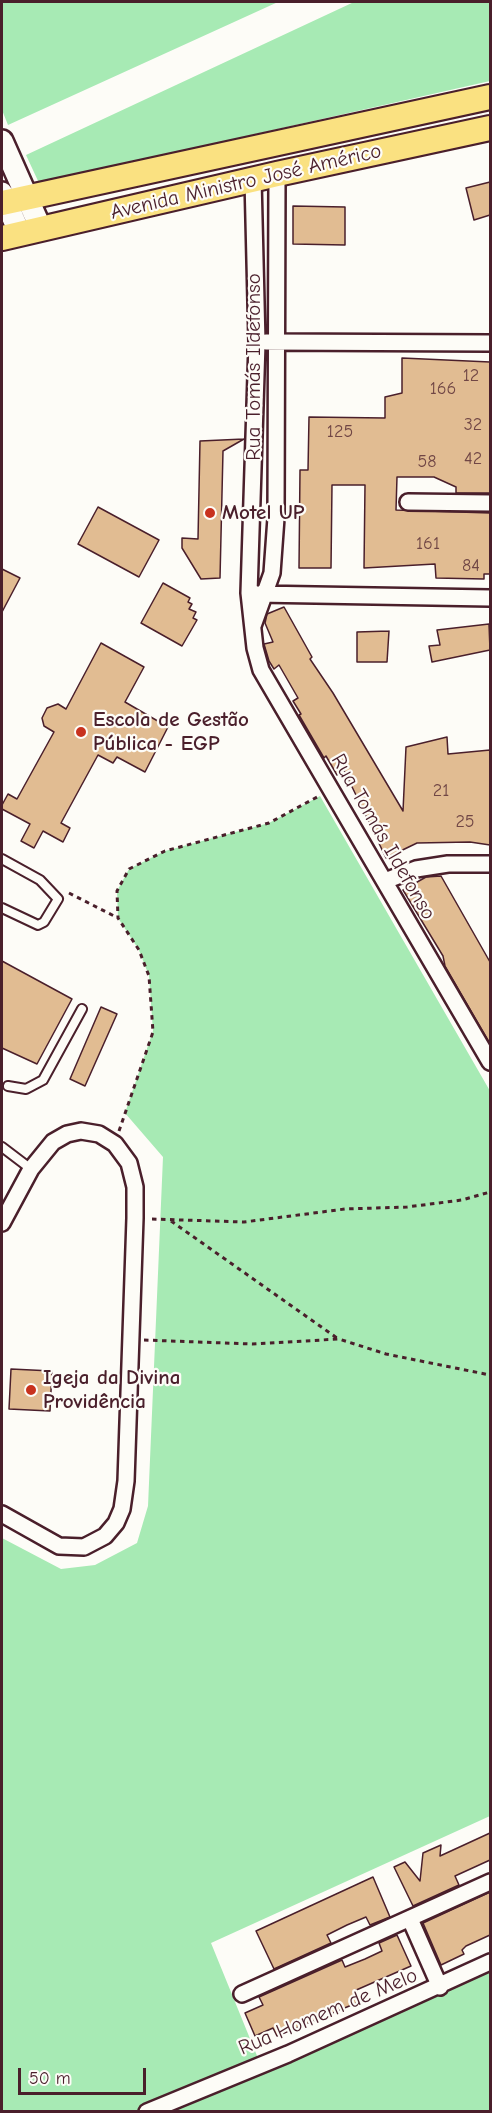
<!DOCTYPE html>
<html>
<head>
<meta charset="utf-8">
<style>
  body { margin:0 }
  #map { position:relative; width:492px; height:2113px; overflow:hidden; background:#fdfcf7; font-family:"Comic Neue",sans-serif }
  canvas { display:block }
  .frame { position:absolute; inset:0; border:3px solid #4a1f2b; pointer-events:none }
  .scale { position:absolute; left:18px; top:2068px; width:128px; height:27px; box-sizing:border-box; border:3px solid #4a1f2b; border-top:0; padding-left:8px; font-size:18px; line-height:21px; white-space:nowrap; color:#4a1f2b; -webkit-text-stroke:4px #fdfcf7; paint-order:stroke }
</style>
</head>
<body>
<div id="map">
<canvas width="492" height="2113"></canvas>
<div class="frame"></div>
<div class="scale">50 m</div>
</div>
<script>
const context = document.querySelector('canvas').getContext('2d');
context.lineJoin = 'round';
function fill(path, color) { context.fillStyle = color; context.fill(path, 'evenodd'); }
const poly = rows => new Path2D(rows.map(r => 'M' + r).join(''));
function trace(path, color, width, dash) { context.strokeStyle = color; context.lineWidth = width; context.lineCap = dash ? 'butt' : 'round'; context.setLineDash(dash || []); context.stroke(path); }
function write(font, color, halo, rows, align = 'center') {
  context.font = font + ' "Comic Neue",sans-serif'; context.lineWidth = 4.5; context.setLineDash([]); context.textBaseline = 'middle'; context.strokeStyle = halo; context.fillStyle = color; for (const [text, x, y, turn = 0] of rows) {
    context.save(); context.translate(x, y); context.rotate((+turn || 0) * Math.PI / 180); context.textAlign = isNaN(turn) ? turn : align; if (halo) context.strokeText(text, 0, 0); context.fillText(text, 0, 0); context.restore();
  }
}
const green = poly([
  [2,2,278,2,8,125,2,110],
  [354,2,490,2,490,81,39,183,26,155],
  [320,796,490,1091,490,1816,211,1943,264,2073,490,1971,490,2111,2,2111,2,1538,61,1569,95,1565,137,1543,148,1506,163,1157,125,1113,153,1031,149,976,139,950,118,918,117,891,129,869,165,851,269,823]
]);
const building = poly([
  [490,182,490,215,474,220,466,188,490,182],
  [293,206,345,207,345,245,293,244,293,206],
  [402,358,490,362,490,493,456,493,456,487,434,477,397,477,396,510,490,513,490,574,484,574,484,579,436,578,435,564,364,568,365,485,332,485,331,568,299,568,300,470,308,470,309,417,385,418,385,397,402,393,402,358],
  [244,439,223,451,220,578,201,579,182,548,182,538,198,539,200,441,244,439],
  [98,507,159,540,139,577,78,544,98,507],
  [2,569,20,578,2,612,2,569],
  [163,583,190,598,188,602,192,604,189,609,196,612,193,618,197,620,182,646,141,623,163,583],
  [284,607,312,657,310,659,333,693,403,811,406,747,447,737,448,754,490,750,490,845,470,842,417,843,386,858,344,770,337,775,326,756,324,758,299,715,301,714,293,701,298,698,279,665,274,669,269,661,264,644,273,642,265,623,267,614,284,607],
  [489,624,490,650,432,662,429,646,440,645,437,630,489,624],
  [389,631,387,662,357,662,357,632,389,631],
  [101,643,144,667,125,702,168,727,145,772,117,757,113,763,98,755,61,823,70,828,63,842,43,831,34,848,21,841,30,824,2,809,2,805,8,794,17,799,54,732,44,726,42,718,47,708,58,704,66,709,101,643],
  [441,876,490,962,490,1044,445,966,443,956,403,890,426,877,441,876],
  [2,961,72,999,37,1064,2,1048,2,961],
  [101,1007,117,1014,85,1086,70,1079,101,1007],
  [11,1369,52,1371,50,1411,9,1409,11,1369],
  [490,1833,490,1860,455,1876,459,1885,413,1906,394,1867,405,1862,420,1881,423,1853,441,1845,440,1856,490,1833],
  [373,1877,390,1917,370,1925,366,1917,347,1925,327,1935,331,1943,274,1969,256,1931,373,1877],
  [490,1892,490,1935,466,1946,462,1950,464,1954,441,1965,423,1923,490,1892],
  [397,1935,411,1966,354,1991,359,2002,277,2036,273,2028,255,2036,245,2013,263,2005,259,1997,342,1960,345,1967,365,1959,382,1951,379,1943,397,1935]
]);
const path = poly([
  [69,893,118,918],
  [119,1131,153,1032,149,976,139,950,118,918,117,891,129,869,165,851,269,823,319,796],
  [152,1219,244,1222,345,1209,407,1207,462,1200,490,1192],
  [171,1221,337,1338],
  [144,1340,252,1344,339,1339,386,1354,490,1375]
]);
const lane = poly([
  [2,859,40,880,58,899,44,922,38,925,2,908],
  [8,1086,26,1089,43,1080,82,1009],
  [2,1147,31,1169]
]);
const street = poly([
  [253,179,257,343,249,593,255,648,261,670,490,1062],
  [266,342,490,343],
  [408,502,490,503],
  [257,594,490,598],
  [253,626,272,573,276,518,277,174],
  [385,881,416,869,448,864,490,864],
  [2,1223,31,1169,53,1142,67,1134,81,1131,99,1134,115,1144,129,1163,135,1187,135,1218,126,1481,122,1509,116,1523,105,1536,84,1547,59,1546,2,1514],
  [410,1919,440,1987],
  [242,1994,490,1882],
  [147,2112,288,2054,490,1962]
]);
const secondary = poly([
  [2,141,41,229],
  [2,193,20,234]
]);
const primary = poly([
  [2,203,490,97],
  [2,238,277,174,490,128]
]);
const markers = [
  [210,513,6,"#c8321e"],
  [81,732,6,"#c8321e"],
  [31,1390,6,"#c8321e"]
];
const numberNames = [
  ["12",471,376],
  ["166",443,389],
  ["32",473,425],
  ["125",340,432],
  ["42",473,459],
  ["58",427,462],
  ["161",428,544],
  ["84",471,566],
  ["21",441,791],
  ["25",465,822]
];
const streetNames = [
  ["Avenida Ministro José Américo",246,182,-13],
  ["Rua Tomás Ildefonso",254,367,-90],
  ["Rua Tomás Ildefonso",383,837,60],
  ["Rua Homem de Melo",328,2012,-23]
];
const poiNames = [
  ["Motel UP",222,513],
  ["Escola de Gestão",93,720],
  ["Pública - EGP",93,744],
  ["Igeja da Divina",43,1378],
  ["Providência",43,1402]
];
fill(green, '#a7eab4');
fill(building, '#e1bc92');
trace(building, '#4a1f2b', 1.5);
trace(lane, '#4a1f2b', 12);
trace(street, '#4a1f2b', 20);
trace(secondary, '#4a1f2b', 26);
trace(primary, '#4a1f2b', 28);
trace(path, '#4a1f2b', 3, [4.5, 4.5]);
trace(lane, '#fdfcf7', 8);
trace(street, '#fdfcf7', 15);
trace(secondary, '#fdfcf7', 21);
trace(primary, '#fae181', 24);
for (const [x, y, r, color] of markers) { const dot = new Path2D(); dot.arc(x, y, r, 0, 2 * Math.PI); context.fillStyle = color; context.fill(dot); trace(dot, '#fdfcf7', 2); }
write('18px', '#704645', null, numberNames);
write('21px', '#4a1f2b', '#fdfcf7', streetNames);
write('bold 21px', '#4a1f2b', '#fdfcf7', poiNames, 'left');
</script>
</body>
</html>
